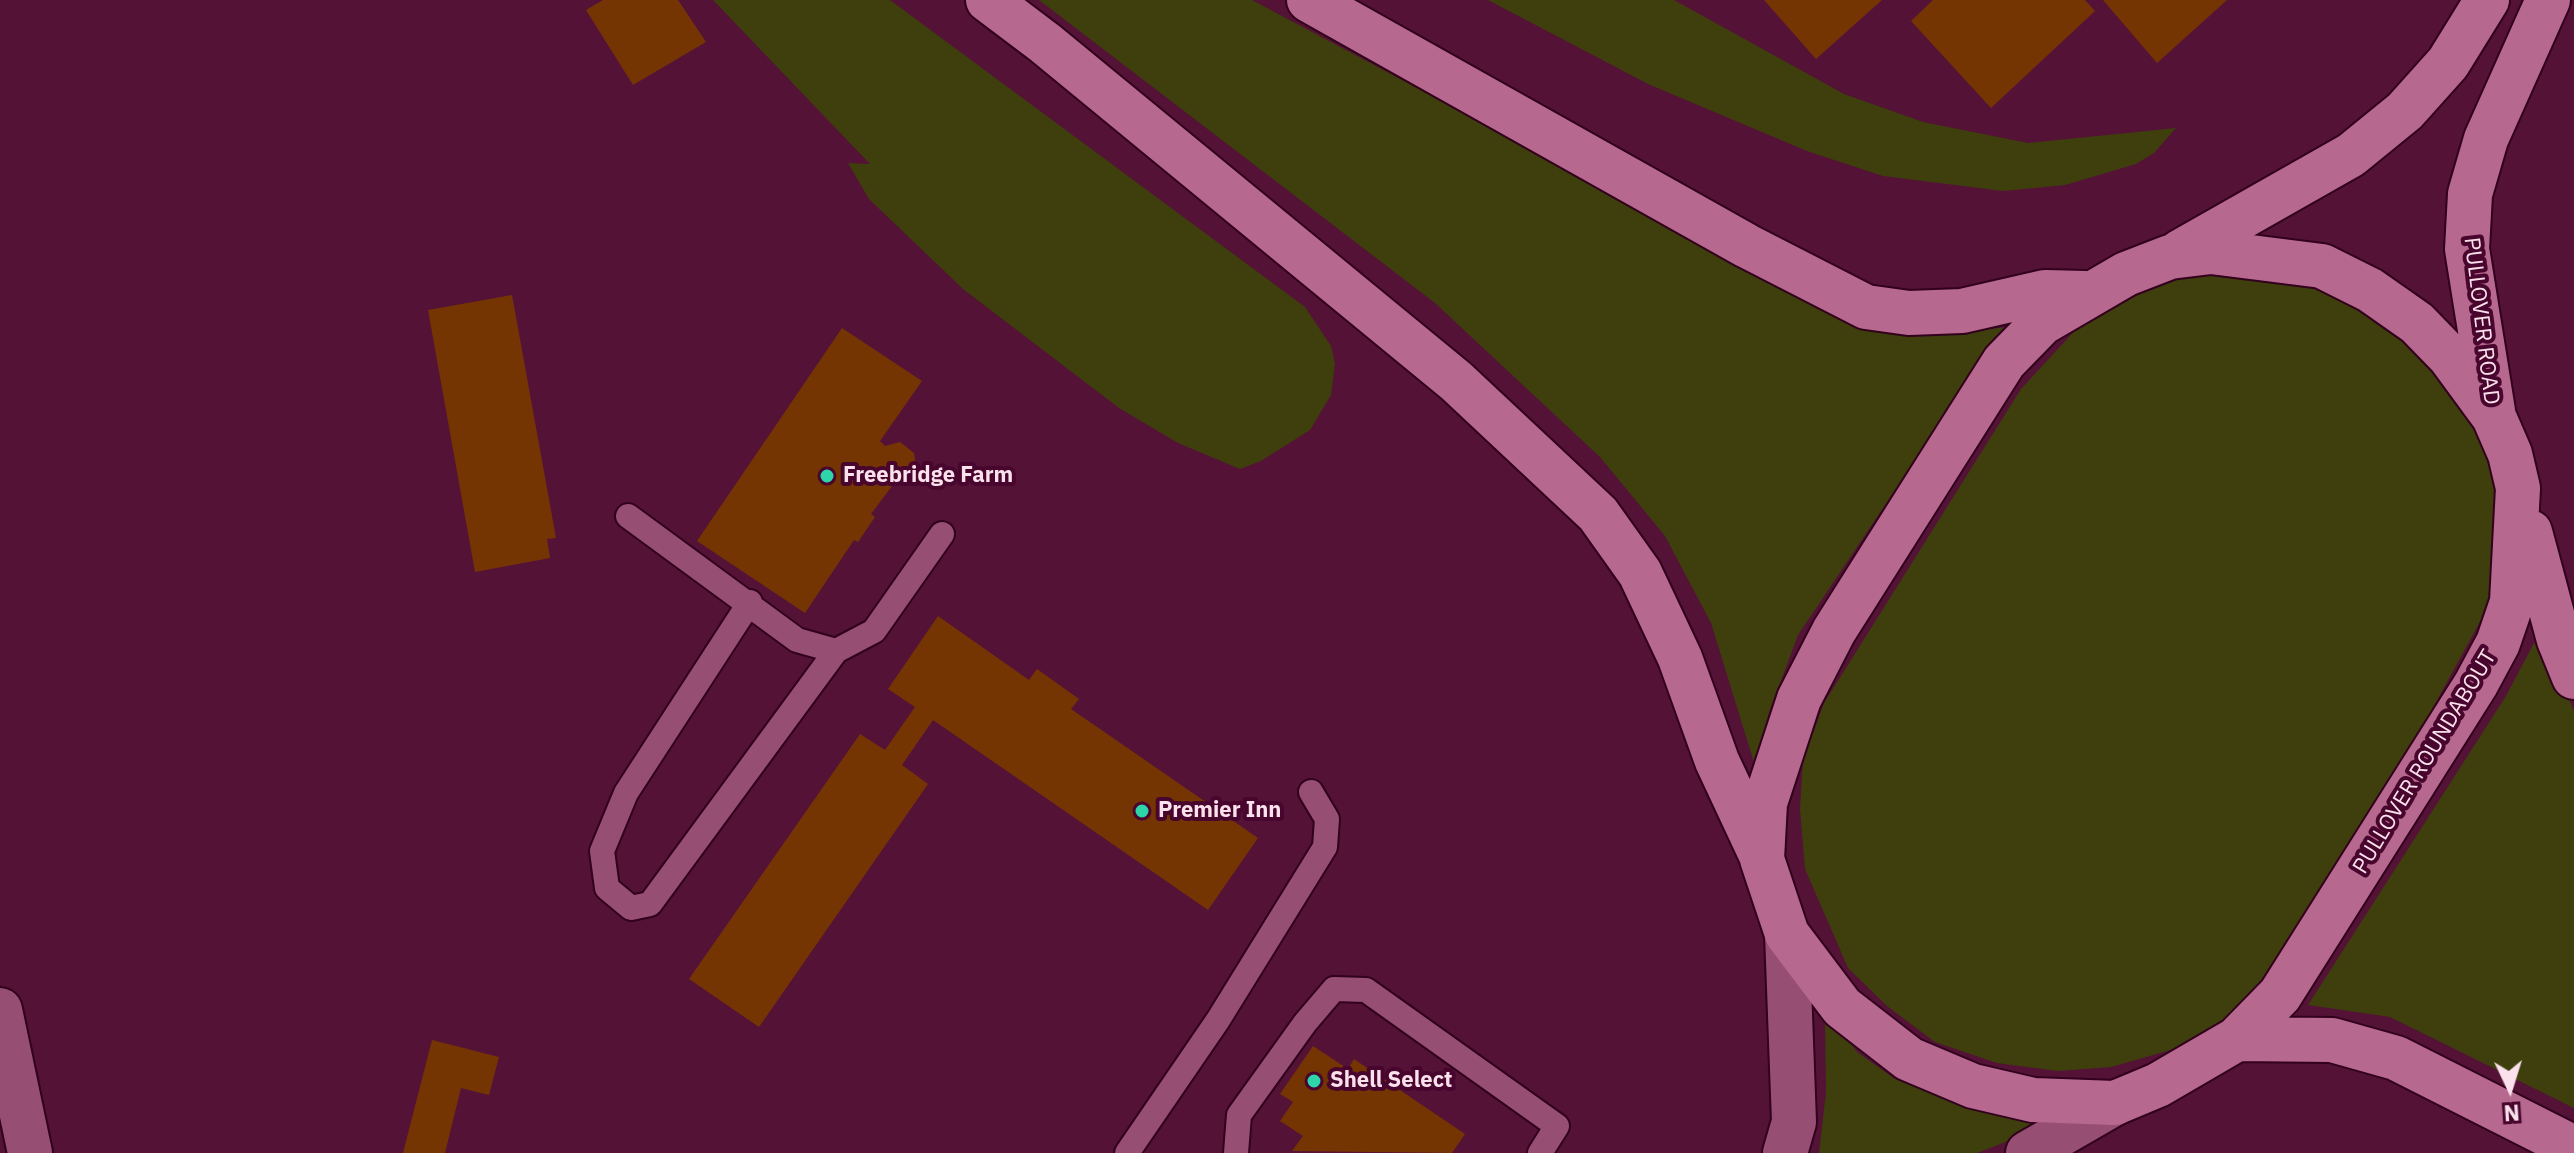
<!DOCTYPE html>
<html>
<head>
<meta charset="utf-8">
<style>
  body { margin:0 }
  #map { position:relative; width:2574px; height:1153px; overflow:hidden; background:#541237; font-family:"IBM Plex Sans",sans-serif }
  canvas { display:block }
  .north { position:absolute; left:2470px; top:1049px; width:80px; height:80px; -webkit-text-stroke:6px #48052d; paint-order:stroke; rotate:176deg; font-size:22px; font-weight:700; line-height:32px; text-align:center; color:#fbe1ec }
  .north::after { content:''; display:block; margin:auto; width:28px; height:36px; background:#fbe1ec; clip-path:polygon(50% 0,100% 100%,50% 72%,0 100%) }
</style>
</head>
<body>
<div id="map">
<canvas width="2574" height="1153"></canvas>
<div class="north">N</div>
</div>
<script>
const context = document.querySelector('canvas').getContext('2d');
context.lineJoin = 'round';
function fill(path, color) { context.fillStyle = color; context.fill(path, 'evenodd'); }
const poly = rows => new Path2D(rows.map(r => 'M' + r).join(''));
function trace(path, color, width, dash) { context.strokeStyle = color; context.lineWidth = width; context.lineCap = dash ? 'butt' : 'round'; context.setLineDash(dash || []); context.stroke(path); }
function write(font, color, halo, rows, align = 'center') {
  context.font = font + ' "IBM Plex Sans",sans-serif'; context.lineWidth = 8; context.setLineDash([]); context.textBaseline = 'middle'; context.strokeStyle = halo; context.fillStyle = color; for (const [text, x, y, turn = 0] of rows) {
    context.save(); context.translate(x, y); context.rotate((+turn || 0) * Math.PI / 180); context.textAlign = isNaN(turn) ? turn : align; if (halo) context.strokeText(text, 0, 0); context.fillText(text, 0, 0); context.restore();
  }
}
const green = poly([
  [713,0,890,0,1305,307,1331,346,1335,364,1331,395,1310,430,1261,461,1240,469,1178,443,1119,408,963,289,869,199,848,163,870,164],
  [1039,0,1252,0,1693,235,1934,334,2009,327,1946,414,1798,635,1769,713,1756,769,1711,623,1665,536,1600,457,1435,303],
  [1488,0,1674,0,1844,94,1923,122,2028,143,2176,128,2154,153,2136,164,2065,185,2003,191,1883,176,1807,151,1648,84],
  [2227,272,2296,282,2339,297,2386,319,2422,352,2480,434,2497,489,2497,556,2487,609,2386,793,2257,986,2219,1024,2174,1049,2111,1067,2058,1071,1997,1063,1935,1042,1887,1006,1848,968,1805,869,1800,809,1803,760,1824,703,2021,389,2082,323,2171,278],
  [2534,643,2547,646,2574,711,2574,1108,2390,1017,2308,1005,2506,696],
  [1825,1019,1839,1027,1857,1052,1895,1079,1978,1111,2030,1121,2036,1124,2037,1130,1977,1153,1819,1153,1826,1092]
]);
const building = poly([
  [603,0,678,0,706,42,633,85,586,10],
  [1764,0,1882,0,1816,59],
  [1933,0,2085,0,2095,11,1991,108,1911,21],
  [2103,0,2227,0,2157,63],
  [512,295,556,538,547,539,550,558,475,572,428,310],
  [842,328,922,381,880,441,885,446,900,442,914,453,916,469,909,483,892,486,871,514,875,517,858,542,854,540,805,613,697,541],
  [938,616,1029,680,1037,669,1079,699,1071,709,1258,838,1208,910,933,720,902,765,928,784,759,1027,689,979,860,734,885,750,915,707,888,689],
  [432,1040,499,1057,489,1095,461,1088,445,1153,403,1153],
  [1313,1046,1348,1069,1354,1059,1465,1134,1452,1153,1292,1151,1303,1136,1280,1121,1293,1102,1280,1094]
]);
const service = poly([
  [628,516,797,640,836,651,874,631,942,534],
  [750,602,626,793,602,851,607,888,631,908,650,904,836,651],
  [1127,1153,1218,1020,1325,847,1327,819,1311,792],
  [1236,1153,1239,1115,1305,1023,1334,989,1366,990,1557,1126,1540,1153]
]);
const tertiary = poly([
  [0,1010,30,1153],
  [1785,1153,1794,1122,1787,934],
  [2028,1153,2115,1103]
]);
const trunk = poly([
  [988,0,1045,43,1456,381,1598,514,1640,573,1680,658,1717,761,1760,853],
  [1309,0,1747,246,1866,307,1909,313,1962,311,2045,292,2085,293],
  [2180,252,2351,155,2405,111,2448,63,2487,0],
  [2211,252,2322,266,2370,290,2417,323,2450,357,2494,417,2510,454,2518,488,2512,602,2498,643,2476,684,2280,995,2237,1039,2158,1085,2115,1103,2033,1100,1973,1086,1909,1059,1842,1007,1787,934,1762,859,1765,803,1799,699,1834,631,2004,362,2042,323,2126,274,2170,257,2211,252],
  [2493,411,2467,249,2470,194,2486,139,2548,0],
  [2530,532,2559,640,2574,677],
  [2237,1039,2332,1040,2396,1058,2574,1148]
]);
const markers = [
  [827,476,8,"#2ed4aa"],
  [1142,811,8,"#2ed4aa"],
  [1314,1081,8,"#2ed4aa"]
];
const streetNames = [
  ["PULLOVER ROAD",2481,321,83],
  ["PULLOVER ROUNDABOUT",2425,762,-59]
];
const poiNames = [
  ["Freebridge Farm",843,476],
  ["Premier Inn",1158,811],
  ["Shell Select",1330,1081]
];
fill(green, '#3e3f0c');
fill(building, '#753503');
trace(service, '#32011d', 28);
trace(tertiary, '#32011d', 48);
trace(trunk, '#32011d', 48);
trace(service, '#964f72', 24);
trace(tertiary, '#964f72', 44);
trace(trunk, '#b7688e', 44);
for (const [x, y, r, color] of markers) { const dot = new Path2D(); dot.arc(x, y, r, 0, 2 * Math.PI); context.fillStyle = color; context.fill(dot); trace(dot, '#48052d', 3); }
write('22px', '#fbe1ec', '#48052d', streetNames);
write('bold 22px', '#fbe1ec', '#48052d', poiNames, 'left');
</script>
</body>
</html>
